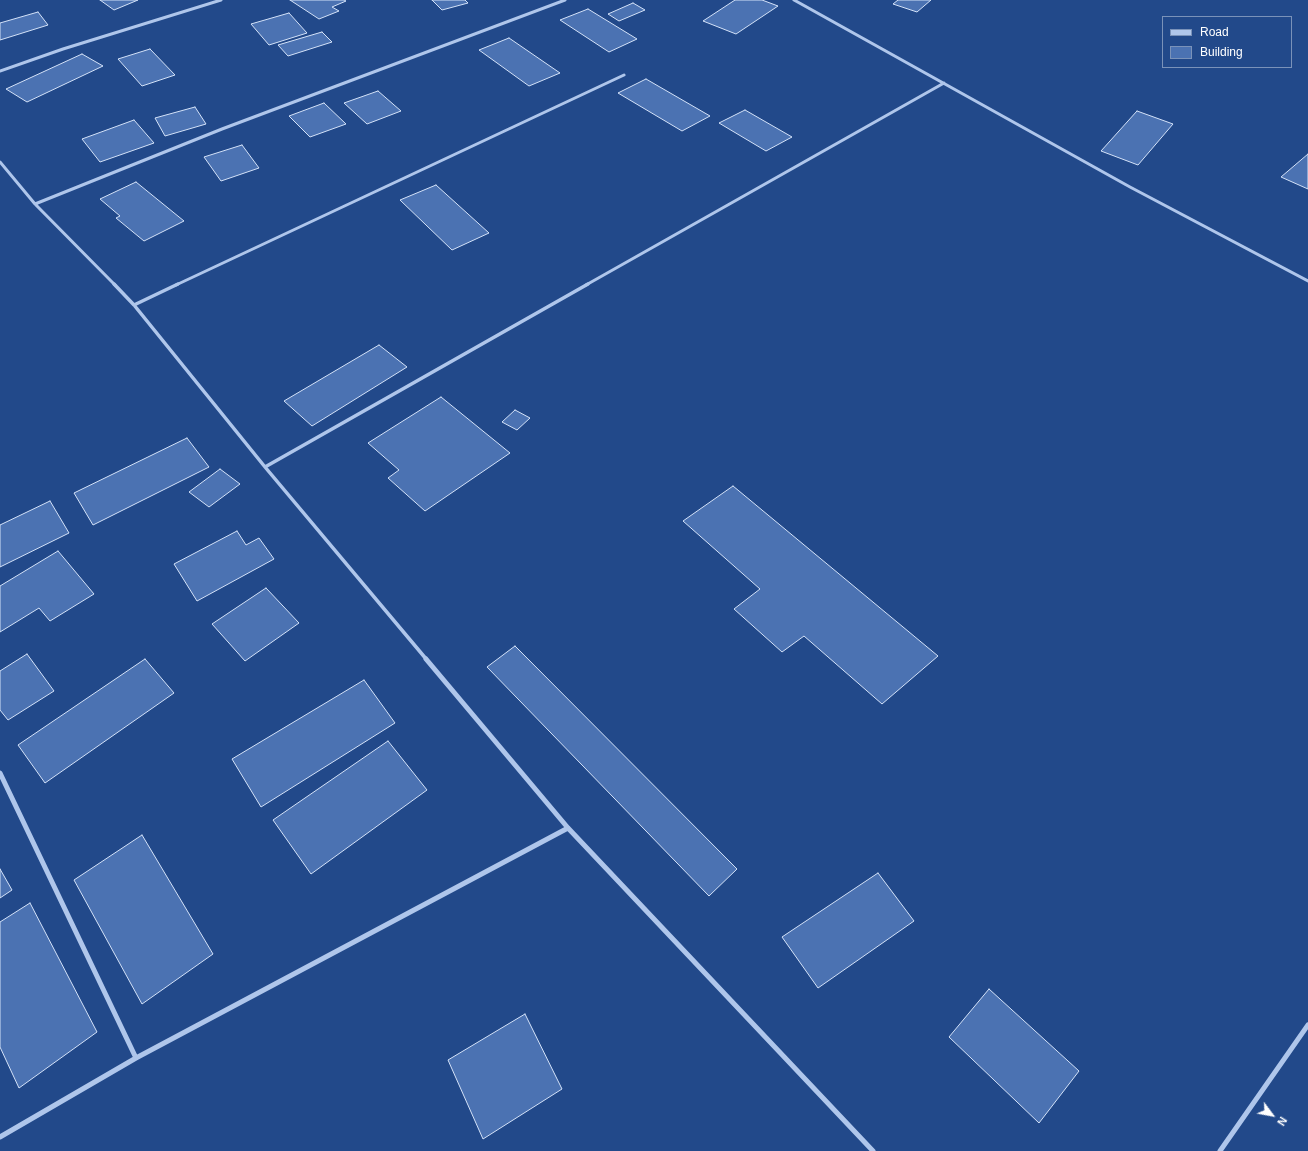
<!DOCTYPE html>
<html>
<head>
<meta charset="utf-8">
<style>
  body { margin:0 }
  #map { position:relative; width:1308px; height:1151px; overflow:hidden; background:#22498a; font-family:Helvetica,sans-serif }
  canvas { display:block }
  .legend { position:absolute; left:1162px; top:16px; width:130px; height:52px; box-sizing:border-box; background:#22498a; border:1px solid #7a92b9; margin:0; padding:5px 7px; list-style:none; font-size:12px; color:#fff }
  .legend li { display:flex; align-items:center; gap:8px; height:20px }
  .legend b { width:20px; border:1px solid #7a92b9 }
  .north { position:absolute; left:1252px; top:1095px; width:40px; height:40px; -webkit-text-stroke:3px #22498a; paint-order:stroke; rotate:122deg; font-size:11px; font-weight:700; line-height:16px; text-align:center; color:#fff }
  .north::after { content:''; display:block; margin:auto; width:14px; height:18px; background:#fff; clip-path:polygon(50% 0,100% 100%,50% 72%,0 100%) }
</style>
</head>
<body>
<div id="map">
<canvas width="1308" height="1151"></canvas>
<ul class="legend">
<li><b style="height:5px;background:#afc6eb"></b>Road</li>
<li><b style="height:11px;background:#4b72b2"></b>Building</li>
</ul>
<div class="north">N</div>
</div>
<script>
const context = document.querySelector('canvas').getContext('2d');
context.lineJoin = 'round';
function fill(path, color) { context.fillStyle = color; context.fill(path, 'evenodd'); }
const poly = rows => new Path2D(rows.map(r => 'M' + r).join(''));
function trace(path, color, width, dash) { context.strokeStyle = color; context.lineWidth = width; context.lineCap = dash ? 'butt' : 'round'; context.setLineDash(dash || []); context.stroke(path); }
const building = poly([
  [100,0,138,0,114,10,100,0],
  [290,0,344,0,346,1,332,7,339,11,319,19,290,0],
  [432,0,465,0,468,3,442,10,432,0],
  [735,0,762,0,778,6,736,34,703,21,735,0],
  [898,0,931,0,917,12,893,4,898,0],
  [633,3,645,10,619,21,608,14,633,3],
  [588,9,637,39,609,52,560,20,588,9],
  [38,12,48,25,0,40,0,23,38,12],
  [289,13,307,33,269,45,251,24,289,13],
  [322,32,332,42,288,56,278,45,322,32],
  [509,38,560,73,529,86,479,50,509,38],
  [150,49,175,75,142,86,118,59,150,49],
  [82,54,103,66,27,102,6,89,82,54],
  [646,79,710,116,682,131,618,93,646,79],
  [378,91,401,111,367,124,344,103,378,91],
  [324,103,346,124,310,137,289,116,324,103],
  [195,107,206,124,165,136,155,118,195,107],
  [745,110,792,137,766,151,719,123,745,110],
  [1137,111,1173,124,1138,165,1101,151,1137,111],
  [134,120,154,143,100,162,82,139,134,120],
  [242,145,259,168,221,181,204,157,242,145],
  [1308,154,1308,189,1281,177,1308,154],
  [136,182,184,221,144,241,116,218,120,216,100,199,136,182],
  [436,185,489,233,452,250,400,200,436,185],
  [379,345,407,367,312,426,284,401,379,345],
  [441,397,510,453,425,511,388,478,399,470,368,443,441,397],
  [515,410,530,418,517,430,502,422,515,410],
  [187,438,209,467,93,525,74,493,187,438],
  [220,469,240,484,209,507,189,492,220,469],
  [733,486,938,656,882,704,804,636,782,652,734,609,760,589,683,521,733,486],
  [50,501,69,533,0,567,0,525,50,501],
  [237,531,246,545,259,538,274,559,197,601,174,564,237,531],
  [58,551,94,594,50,621,39,608,0,632,0,586,58,551],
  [266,588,299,623,245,661,212,624,266,588],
  [515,646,737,869,709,896,487,667,515,646],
  [27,654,54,691,8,720,0,710,0,671,27,654],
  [145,659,174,693,45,783,18,745,145,659],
  [364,680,395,723,261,807,232,759,364,680],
  [388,741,427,790,311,874,273,820,388,741],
  [142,835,213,954,142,1004,74,880,142,835],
  [0,869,12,890,0,898,0,869],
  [878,873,914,921,818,988,782,937,878,873],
  [30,903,97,1032,19,1088,0,1047,0,922,30,903],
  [989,989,1079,1071,1039,1123,949,1037,989,989],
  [525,1014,562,1089,483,1139,448,1060,525,1014]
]);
const minorFar2 = poly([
  [794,0,1130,187,1308,281],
  [0,71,63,49,221,0],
  [0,162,35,204,115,285],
  [35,204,222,129,565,0],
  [176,285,624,75],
  [586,285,944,83]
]);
const minorFar1 = poly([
  [114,284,134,305,265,467,427,660],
  [134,305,178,284],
  [265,467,588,284]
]);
const minor = poly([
  [426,659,568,828,873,1151],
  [0,773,136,1058],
  [0,1137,136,1058,568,828],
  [1220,1151,1308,1025]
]);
fill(building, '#4b72b2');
trace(building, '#d4e2f8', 1);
trace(minorFar2, '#afc6eb', 3);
trace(minorFar1, '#afc6eb', 3.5);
trace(minor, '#afc6eb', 5);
</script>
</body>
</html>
